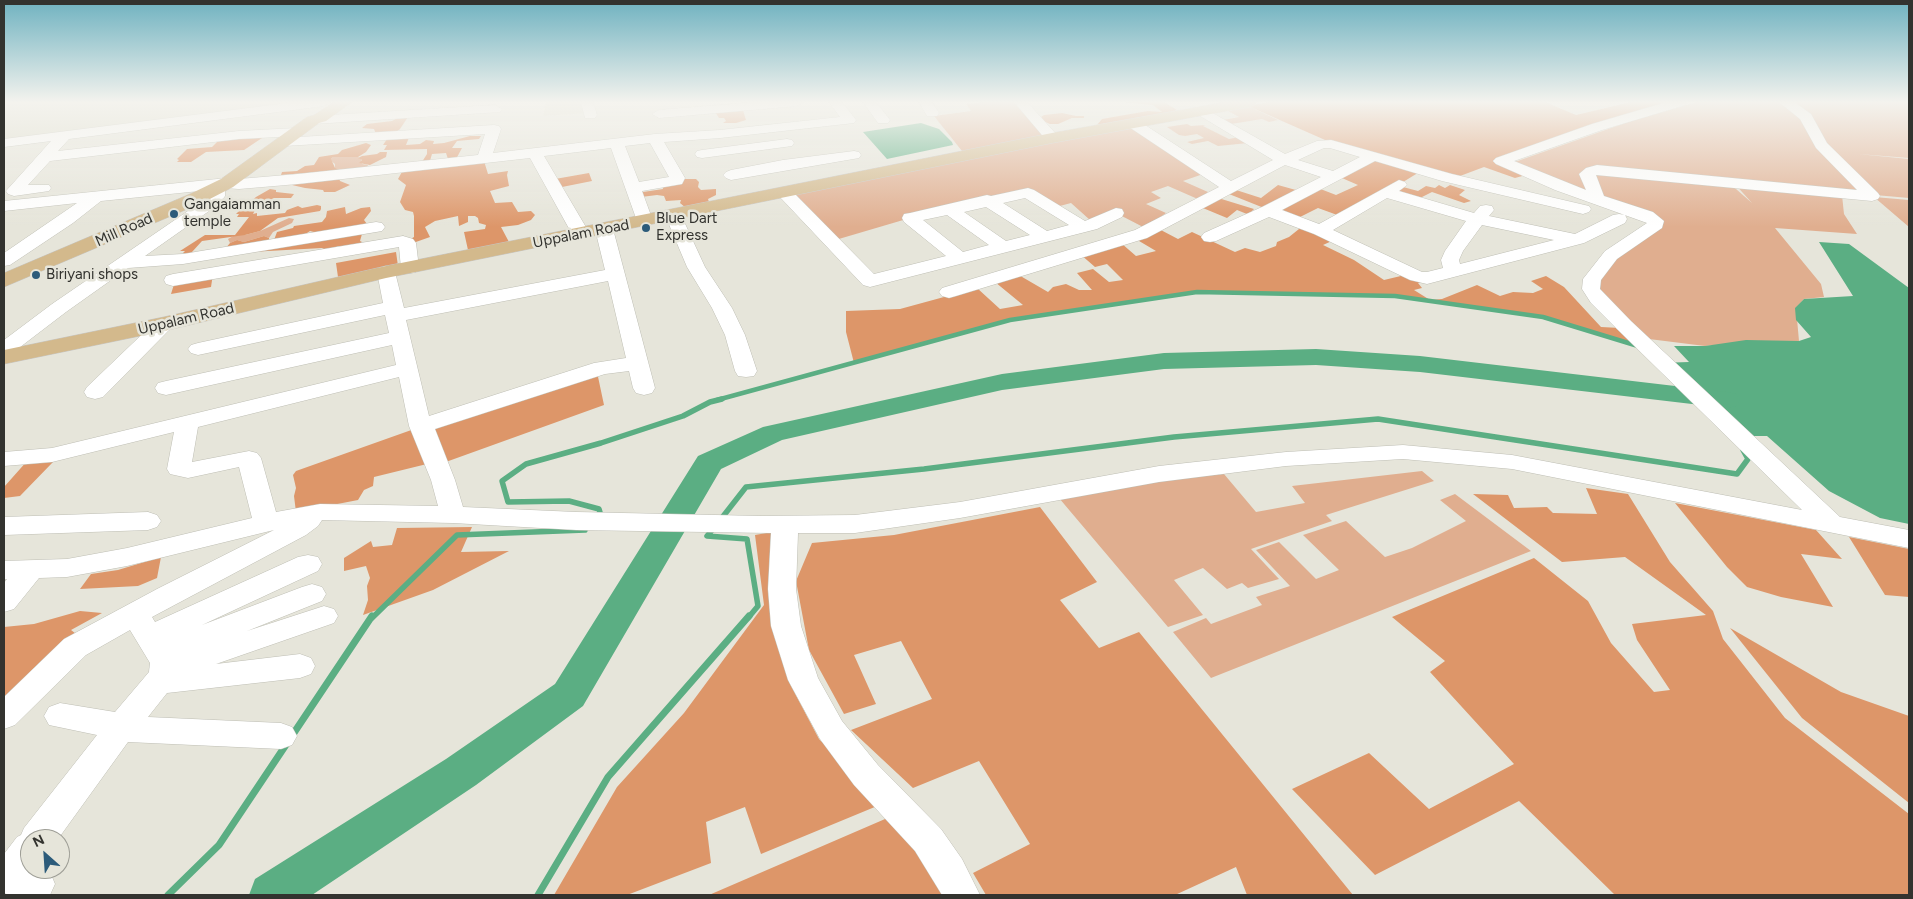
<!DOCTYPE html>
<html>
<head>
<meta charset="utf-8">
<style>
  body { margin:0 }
  #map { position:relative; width:1913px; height:899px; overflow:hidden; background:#e6e5da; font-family:Figtree,sans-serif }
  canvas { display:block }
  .frame { position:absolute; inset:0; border:5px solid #33332f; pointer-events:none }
  .north { position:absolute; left:20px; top:829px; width:50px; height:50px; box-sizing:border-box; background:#e6e5da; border:1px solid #9e9e96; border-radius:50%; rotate:334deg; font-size:14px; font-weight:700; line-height:20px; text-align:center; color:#33332f }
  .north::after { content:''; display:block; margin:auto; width:18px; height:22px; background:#2c5b7a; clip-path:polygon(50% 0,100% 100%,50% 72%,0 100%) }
</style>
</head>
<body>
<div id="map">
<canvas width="1913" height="899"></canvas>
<div class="frame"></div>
<div class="north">N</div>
</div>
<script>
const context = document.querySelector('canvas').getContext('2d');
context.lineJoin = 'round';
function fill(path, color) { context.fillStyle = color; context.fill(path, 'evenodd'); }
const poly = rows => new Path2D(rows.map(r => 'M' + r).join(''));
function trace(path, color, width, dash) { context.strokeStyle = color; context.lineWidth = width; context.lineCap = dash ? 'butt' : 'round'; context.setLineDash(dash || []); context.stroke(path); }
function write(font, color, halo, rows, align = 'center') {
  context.font = font + ' Figtree,sans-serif'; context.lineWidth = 5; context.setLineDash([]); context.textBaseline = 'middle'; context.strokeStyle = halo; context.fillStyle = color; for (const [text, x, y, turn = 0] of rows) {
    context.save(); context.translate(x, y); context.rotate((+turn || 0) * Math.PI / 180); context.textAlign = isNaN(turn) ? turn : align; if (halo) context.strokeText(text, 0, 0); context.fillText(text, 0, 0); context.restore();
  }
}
const built = poly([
  [4,102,306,102,4,141],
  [546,102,588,102,589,113,543,116]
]);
const green = poly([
  [986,102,1014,102,1053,140,1134,124,1206,173,1183,181,1208,192,1200,200,1168,186,1151,192,1161,198,1146,204,1166,213,1145,228,1116,213,1090,220,1071,203,1056,207,1028,193,910,218,832,241,784,192,966,156,934,116,971,111,966,104],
  [1697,102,1909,102,1909,158,1858,154,1909,159,1909,198,1875,195,1828,151,1808,118,1795,107,1806,117,1817,145,1866,194,1594,168,1585,171,1583,175,1595,197,1527,171,1512,163,1628,122],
  [1248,106,1278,120,1269,122,1262,119,1231,124,1223,120,1239,117,1228,111],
  [1187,124,1191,126,1205,125,1203,126,1229,139,1244,136,1248,143,1218,146,1208,141,1192,144,1187,142,1204,138,1197,134,1185,136,1179,135,1167,127],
  [333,157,358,157,361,159,362,164,368,165,366,169,344,170,335,168,335,164,330,160],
  [1587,174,1728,182,1752,203,1733,182,1842,195,1844,214,1857,234,1775,228,1821,284,1824,297,1804,299,1796,308,1799,341,1768,341,1705,346,1649,339,1591,289,1611,255,1654,226,1598,200],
  [1874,197,1909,200,1909,227],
  [289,218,294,219,292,223,273,232,269,238,264,236,244,242,237,240,230,243,228,239,235,235,245,235,260,231],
  [1422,471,1434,481,1326,515,1332,521,1251,549,1279,579,1248,588,1242,583,1227,589,1203,568,1174,580,1203,615,1168,627,1059,498,1170,479,1224,474,1256,512,1305,503,1292,486],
  [1455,494,1531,551,1211,678,1173,632,1206,618,1211,624,1262,605,1256,597,1290,586,1256,550,1279,542,1316,579,1339,570,1303,535,1346,521,1385,557,1412,548,1466,521,1440,500]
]);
const forest = poly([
  [1123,102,1164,102,1177,110,1170,113,1097,125,1102,119,1113,117,1148,111,1162,112,1153,105],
  [1270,102,1545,102,1576,115,1631,102,1680,102,1501,161,1526,175,1515,178,1484,167,1452,179,1421,171,1351,214,1340,216,1318,208,1294,220,1224,192,1233,189,1261,198,1278,185,1303,192,1318,188,1336,195,1358,185,1335,175,1371,157,1341,147,1248,106],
  [743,110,746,120,736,123,723,123,726,121,724,118,719,118,715,112],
  [1062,113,1076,116,1084,116,1084,118,1072,118,1058,124,1050,124,1043,121,1041,117,1044,115],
  [399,117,408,117,400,129,394,134,376,134,374,129,362,128,367,124,392,121],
  [410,135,406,145,420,144,426,140,434,141,433,144,444,143,470,136,481,136,479,139,457,141,452,148,462,148,455,161,448,159,446,153,432,154,429,164,420,165,427,154,427,149,384,150,387,145,383,145,389,136],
  [235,136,265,136,244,150,206,152,191,162,177,162,179,160,177,159,187,149,212,147,218,141,231,140],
  [366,143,371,145,366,152,358,157,333,157,331,159,335,168,344,170,281,175,282,172,297,171,305,166,314,165,319,157,338,154,342,150],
  [380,152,387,152,386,157,370,165,359,163,362,160,358,158,362,156,377,154],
  [484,161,488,174,508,171,507,175,509,186,490,191,495,203,512,202,518,212,531,211,535,215,531,220,518,225,501,227,509,242,468,250,464,232,485,229,486,225,479,223,478,218,475,216,468,216,468,222,459,226,458,216,435,221,425,227,430,237,413,243,409,240,414,237,414,216,413,212,405,210,400,202,406,185,398,179,403,170],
  [589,173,592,181,562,187,555,179],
  [339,178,340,181,350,185,335,192,324,192,323,190,305,188,292,185,280,185],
  [685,179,696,179,699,182,698,187,701,190,716,189,716,195,708,199,709,202,695,207,686,208,680,203,681,200,666,201,664,196,657,195,641,197,640,188,643,192,663,189,662,184],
  [1439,185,1445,188,1450,185,1465,190,1459,195,1471,201,1464,203,1432,192,1416,200,1387,193,1403,187,1418,191,1426,186,1435,188],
  [270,189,276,190,276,192,294,194,291,198,274,198,265,205,256,208,253,214,257,213,257,216,285,213,287,210,298,206,302,208,317,205,321,206,321,209,320,211,278,218,260,231,245,235,202,241,192,252,213,252,225,249,230,243,237,240,244,242,264,236,269,238,269,241,264,245,255,247,248,245,241,249,194,256,183,253,185,251,180,251,205,235,235,235,249,217,237,217,239,214,236,214,238,212,256,197],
  [1215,197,1254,209,1252,211,1258,213,1252,216,1237,210,1227,218,1198,206],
  [345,207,346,214,361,208,370,207,371,211,364,220,367,224,322,234,310,231,301,237,274,240,277,232,293,228,294,226,322,222,326,217,327,211],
  [1157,228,1178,239,1192,232,1235,252,1245,248,1260,252,1276,246,1277,242,1289,237,1299,229,1320,230,1334,240,1323,245,1354,260,1384,280,1405,275,1430,280,1418,283,1422,288,1414,290,1430,300,1442,299,1477,285,1500,296,1513,292,1533,293,1543,289,1531,281,1546,276,1564,287,1601,327,1620,328,1637,346,1543,317,1395,296,1197,292,1010,320,854,363,846,332,846,311,900,309,977,288,1000,309,1023,305,995,282,1017,274,1048,292,1053,287,1066,284,1079,290,1092,290,1077,273,1093,269,1109,282,1123,280,1107,264,1095,267,1080,254,1121,243,1136,256,1156,251,1134,238],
  [362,234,360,241,362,242,359,245,341,248,339,246,326,250,322,248,250,252],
  [396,252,398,266,338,277,336,263],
  [213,274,211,287,171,294,175,281],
  [597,372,604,405,443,463,421,426],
  [417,428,431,463,374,477,373,486,364,490,358,500,296,512,294,496,296,488,293,475,296,471],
  [28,460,53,462,20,496,4,498,4,487],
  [1586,488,1628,494,1670,562,1713,611,1723,639,1785,718,1909,814,1909,895,1615,895,1519,801,1375,875,1292,789,1369,753,1429,809,1514,764,1430,672,1445,661,1392,617,1534,558,1588,601,1611,643,1654,692,1670,690,1637,640,1632,624,1706,615,1625,557,1562,562,1473,494,1508,495,1514,508,1547,507,1553,513,1597,514],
  [1675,503,1816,530,1842,559,1801,554,1833,607,1781,597,1747,587,1727,567],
  [1040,507,1097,582,1060,600,1099,648,1139,632,1353,895,1247,895,1236,867,1175,895,986,895,973,873,1030,844,979,761,913,788,851,730,932,699,901,641,854,655,876,704,844,714,809,650,796,581,812,543,894,535],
  [472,527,461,552,509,551,433,590,363,615,368,600,367,586,370,578,366,566,344,571,344,558,371,541,373,547,392,545,397,528],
  [778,531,768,586,773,628,790,684,819,739,882,804,761,854,745,807,706,822,711,863,627,895,554,895,617,787,684,713,764,605,755,535],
  [1849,537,1909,549,1909,597,1885,595],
  [161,557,157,578,138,586,80,589,91,574,118,570],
  [80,611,102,613,71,630,80,637,4,718,4,627,34,624],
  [1730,628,1841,692,1909,716,1909,803,1802,718],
  [892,816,938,872,952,895,709,895]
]);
const water = poly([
  [921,123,939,129,952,142,953,145,887,159,863,132],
  [1819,242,1849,244,1909,288,1909,524,1880,518,1829,491,1767,436,1734,436,1659,363,1689,362,1674,346,1705,346,1746,340,1799,341,1811,337,1796,320,1795,308,1804,299,1853,296]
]);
const streamFar2 = poly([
  [717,400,1010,320,1197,292,1395,296,1543,317,1638,346]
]);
const streamFar1 = poly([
  [602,519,599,509,569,501,508,502,502,481,526,464,601,443,683,416,710,402,722,399],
  [721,519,746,487,924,469,1174,437,1378,419,1737,474,1748,459,1743,450],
  [714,528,707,536,747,539,758,606,748,618],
  [372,618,457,535,585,530]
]);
const stream = poly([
  [168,895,219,845,372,616],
  [538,895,608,777,749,616]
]);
const river = poly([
  [1316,349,1420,356,1726,392,1736,394,1740,400,1736,406,1726,408,1420,372,1316,365,1164,369,1002,390,782,440,721,469,583,706,476,785,312,895,249,895,255,879,446,759,555,684,698,456,763,427,1002,374,1164,353,1316,349]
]);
const minor = poly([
  [296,102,331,102,324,106,69,139,58,151,239,131,297,128,302,129,304,132,302,135,297,136,239,139,50,161,28,185,49,185,51,188,49,191,14,196,8,194,6,191,51,141,4,147,4,139,296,102],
  [581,102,593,102,597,115,595,118,585,118,581,102],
  [756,102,804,102,797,106,659,118,652,114,659,110,756,102],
  [829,102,842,102,856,120,854,123,720,138,664,142,685,178,682,184,642,191,653,221,651,225,645,226,639,225,637,221,611,148,544,156,590,234,587,238,581,239,575,238,572,234,530,158,298,184,239,189,225,188,225,196,219,204,145,256,183,254,376,222,382,223,385,227,382,231,376,232,183,264,128,268,66,312,11,354,4,356,4,340,52,304,207,198,209,190,101,201,73,223,10,265,4,266,4,253,77,203,4,211,4,201,227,178,239,179,298,174,478,155,485,134,284,146,279,145,277,142,279,139,284,138,494,125,499,126,501,129,493,153,655,134,720,130,840,117,829,102],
  [650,143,669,177,639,182,625,146,650,143],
  [863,102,876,102,890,120,888,123,878,123,863,102],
  [919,102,932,102,939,113,937,116,927,116,919,102],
  [1014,102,1027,102,1057,135,1059,138,1057,141,1047,141,1014,102],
  [1667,102,1687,102,1685,105,1602,130,1514,161,1586,190,1579,174,1586,168,1597,165,1857,190,1816,148,1800,119,1779,102,1794,102,1811,114,1827,143,1878,193,1880,196,1878,199,1872,201,1596,175,1604,196,1653,212,1664,221,1662,228,1617,259,1601,280,1600,289,1631,321,1840,517,1909,530,1909,548,1512,469,1403,459,1286,466,1159,482,960,518,855,533,798,533,796,589,801,626,818,678,842,721,878,765,941,829,962,859,980,895,942,895,915,851,854,785,820,739,788,680,771,626,768,589,771,533,576,530,453,523,322,520,318,526,306,535,152,617,155,622,298,557,308,555,318,557,322,564,318,571,202,625,302,587,312,584,322,587,326,594,322,601,247,631,324,606,334,609,338,616,334,623,216,664,300,654,311,658,315,666,311,674,300,678,167,693,148,717,281,723,292,727,297,736,292,745,281,749,128,742,58,839,30,839,30,869,43,869,50,872,55,884,50,895,9,895,4,893,4,854,17,837,21,835,24,828,97,735,49,725,44,716,49,707,60,703,115,712,149,672,150,663,130,630,86,655,15,725,4,729,4,697,64,639,157,589,274,530,127,566,67,577,39,578,14,609,4,612,4,583,7,579,4,579,4,561,67,559,127,548,252,518,239,467,188,478,170,474,167,469,174,432,52,462,4,466,4,452,52,448,396,365,392,345,166,395,158,393,155,388,158,383,166,381,389,333,385,315,198,355,191,353,188,349,191,345,198,343,383,303,377,272,379,268,386,266,393,268,395,272,404,308,605,270,595,229,598,225,604,224,610,225,613,229,655,388,652,393,644,395,636,393,633,388,629,371,605,374,435,429,455,480,463,507,576,512,761,516,855,515,960,502,1159,466,1286,452,1403,445,1512,455,1802,510,1617,329,1591,303,1582,289,1583,279,1605,251,1647,223,1555,190,1496,164,1493,161,1496,158,1592,124,1667,102],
  [608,281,626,358,594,363,429,416,406,320,608,281],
  [399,377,409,426,431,480,438,506,320,504,276,512,261,458,257,453,249,451,192,462,198,427,399,377],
  [495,105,502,109,500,112,313,124,306,120,313,116,495,105],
  [1202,107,1285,154,1317,141,1331,140,1452,174,1589,206,1591,209,1589,212,1583,214,1442,181,1375,161,1282,210,1319,224,1399,180,1405,182,1407,185,1399,191,1474,213,1480,206,1486,205,1492,206,1494,210,1489,216,1575,234,1613,215,1619,214,1625,215,1627,219,1625,223,1584,243,1427,284,1410,280,1314,234,1269,217,1216,241,1210,242,1204,241,1201,237,1204,233,1262,207,1321,177,1285,165,1147,238,956,296,949,298,942,296,939,292,942,288,1135,230,1219,187,1129,127,1127,124,1129,121,1139,121,1231,181,1273,160,1197,114,1195,111,1202,107],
  [1324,148,1330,148,1360,157,1333,171,1298,160,1324,148],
  [1387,198,1466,221,1445,251,1441,260,1443,268,1427,272,1422,272,1333,230,1387,198],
  [1482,225,1554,240,1460,264,1459,260,1463,251,1482,225],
  [787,139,792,140,794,143,792,146,702,158,697,157,695,154,697,151,702,150,787,139],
  [854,151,859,152,861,155,859,158,731,180,726,178,723,175,726,172,731,170,783,160,854,151],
  [784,187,790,189,874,274,946,256,904,222,902,218,904,214,910,213,987,195,991,196,1028,188,1034,190,1085,221,1116,208,1122,209,1124,213,1122,217,1097,229,870,287,863,285,778,195,776,192,778,189,784,187],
  [1025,198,1069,225,1047,231,1003,203,1025,198],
  [986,207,1030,235,1006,241,964,212,986,207],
  [947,215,989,245,963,252,923,220,947,215],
  [673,210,679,211,681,215,705,267,732,308,745,335,757,371,754,376,746,377,738,376,735,371,725,335,712,308,687,267,665,215,667,211,673,210],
  [403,236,413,239,416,243,419,268,416,272,410,273,404,272,401,268,399,247,173,286,166,284,164,280,166,276,173,274,403,236],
  [164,318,171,320,174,324,171,328,103,397,95,399,87,397,84,392,87,387,157,320,164,318],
  [148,512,157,515,161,521,157,527,148,530,4,535,4,517,148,512]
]);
const major = poly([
  [334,102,352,102,326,121,319,123,233,187,204,202,4,287,4,273,190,194,221,179,307,117,314,115,334,102],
  [1226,102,1257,102,1254,105,1249,107,1052,143,386,278,164,331,4,364,4,350,164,317,386,266,1052,133,1226,102]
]);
const markers = [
  [174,214,5,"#2c5b7a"],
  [646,228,5,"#2c5b7a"],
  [36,275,5,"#2c5b7a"]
];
const farPoinames = [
  ["Gangaiamman",184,205],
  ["temple",184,222],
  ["Blue Dart",656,219],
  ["Express",656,236],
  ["Biriyani shops",46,275]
];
const farStreetnames = [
  ["Mill Road",124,230,-24],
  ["Uppalam Road",581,234,-11],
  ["Uppalam Road",186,319,-13]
];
fill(built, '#dcdcc9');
fill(green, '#e0ae8f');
fill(forest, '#dd9669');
fill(water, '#5bae83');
trace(streamFar2, '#5bae83', 4.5);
trace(streamFar1, '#5bae83', 5.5);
trace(stream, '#5bae83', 7);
fill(river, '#5bae83');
trace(minor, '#bebeb4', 1);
trace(major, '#c6c6c5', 1);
fill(minor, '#fff');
fill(major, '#d3b98c');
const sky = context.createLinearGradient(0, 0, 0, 227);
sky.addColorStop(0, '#6fb2c0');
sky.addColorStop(0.45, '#f4f3ee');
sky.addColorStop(1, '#f4f3ee00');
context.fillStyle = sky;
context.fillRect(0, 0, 1913, 227);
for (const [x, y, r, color] of markers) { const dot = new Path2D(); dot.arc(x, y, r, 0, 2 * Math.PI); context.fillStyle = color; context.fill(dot); trace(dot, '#e6e5da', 2); }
write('15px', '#33332f', '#e6e5da', farPoinames, 'left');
write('15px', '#33332f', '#e6e5da', farStreetnames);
</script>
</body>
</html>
